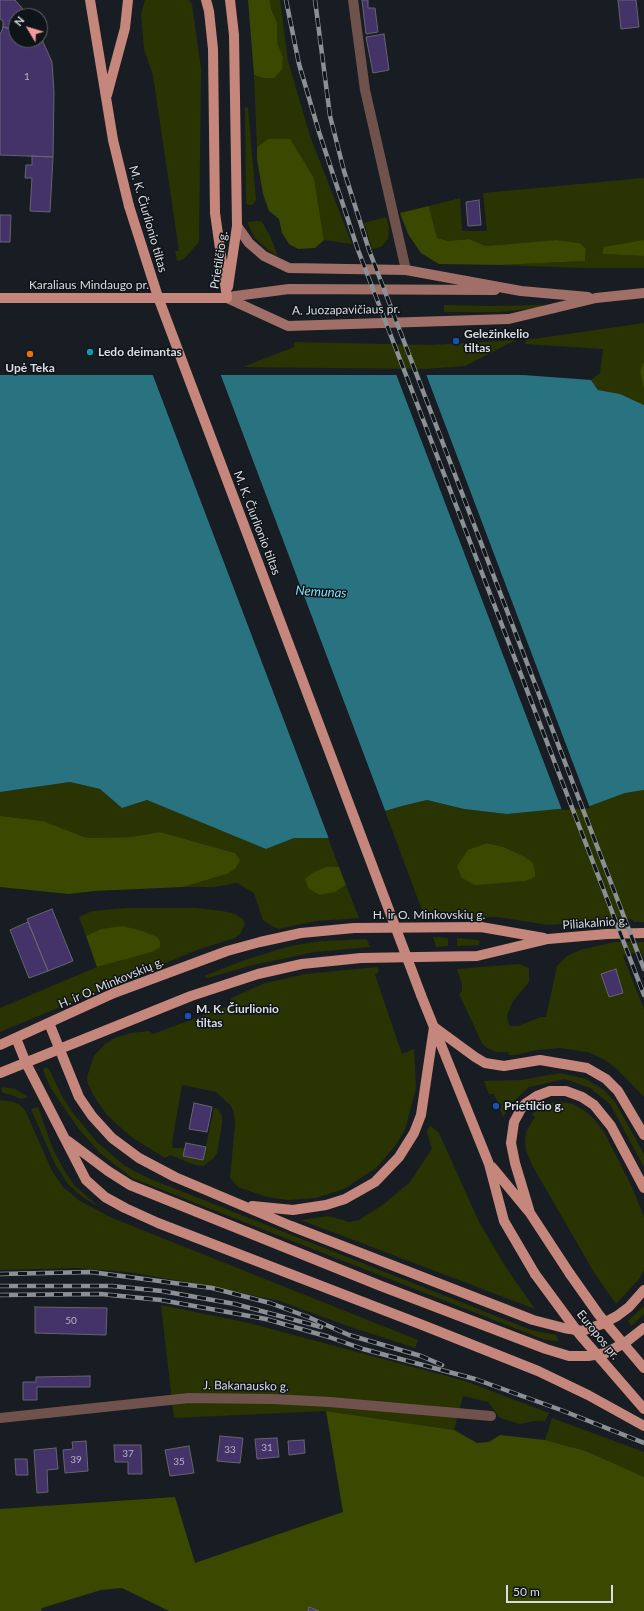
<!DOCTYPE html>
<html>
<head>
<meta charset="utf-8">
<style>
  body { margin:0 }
  #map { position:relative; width:644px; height:1611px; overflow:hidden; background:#181d23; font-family:Lato,sans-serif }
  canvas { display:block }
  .north { position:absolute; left:8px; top:8px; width:40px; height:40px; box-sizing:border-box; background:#0f1419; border:1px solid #606469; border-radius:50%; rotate:308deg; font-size:11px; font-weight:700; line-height:16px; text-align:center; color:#d9dde1 }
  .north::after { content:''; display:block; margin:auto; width:14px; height:18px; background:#f59b9d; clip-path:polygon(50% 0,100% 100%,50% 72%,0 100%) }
  .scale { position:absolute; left:506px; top:1585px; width:107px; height:18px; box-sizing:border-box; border:2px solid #d9dde1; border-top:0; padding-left:5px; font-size:12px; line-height:14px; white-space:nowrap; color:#d9dde1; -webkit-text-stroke:3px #0f1419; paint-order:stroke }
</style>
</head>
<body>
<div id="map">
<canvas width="644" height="1611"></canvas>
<div class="north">N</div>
<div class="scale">50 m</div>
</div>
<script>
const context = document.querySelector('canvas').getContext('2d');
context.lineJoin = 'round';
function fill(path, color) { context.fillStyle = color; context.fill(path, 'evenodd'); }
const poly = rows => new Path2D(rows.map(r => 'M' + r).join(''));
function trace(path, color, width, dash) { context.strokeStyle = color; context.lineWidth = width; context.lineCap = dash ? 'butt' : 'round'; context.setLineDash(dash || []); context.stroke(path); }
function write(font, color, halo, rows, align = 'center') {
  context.font = font + ' Lato,sans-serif'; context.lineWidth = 3; context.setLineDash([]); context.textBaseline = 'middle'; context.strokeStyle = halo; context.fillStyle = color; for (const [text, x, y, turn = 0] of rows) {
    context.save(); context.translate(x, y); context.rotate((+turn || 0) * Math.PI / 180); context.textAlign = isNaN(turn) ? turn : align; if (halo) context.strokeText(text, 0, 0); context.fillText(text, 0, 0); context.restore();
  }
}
const green = poly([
  [145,0,189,0,192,4,201,69,199,242,184,259,179,261,177,260,175,251,179,251,153,75,144,49,141,14],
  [270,0,280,0,288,61,310,136,352,244,324,240,314,178,268,139,257,147,254,75,263,78,283,57,277,42,277,22,271,7],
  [245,107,248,108,256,200,252,205,248,205,246,203],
  [644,178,644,240,603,254,644,256,644,268,584,268,500,265,585,261,586,249,580,243,556,240,486,246,469,239,448,241,437,238,429,206,460,198,462,231,487,231,483,193],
  [386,217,389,228,388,239,381,247,372,249,364,223],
  [258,221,262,222,270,236,278,256,269,251,255,238,247,222],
  [444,305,488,306,543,305,542,308,498,312,444,312],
  [644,323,644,361,640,371,644,390,644,405,620,394,598,390,591,380,600,373,603,349,525,344,526,340],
  [516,340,465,366,424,369,243,367,294,347,294,342,430,345],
  [70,782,100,789,122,808,147,800,266,849,294,838,328,838,339,867,326,867,335,892,346,885,359,918,316,921,279,929,272,926,263,920,254,893,237,883,214,887,183,887,227,874,235,869,235,853,160,832,131,837,87,838,43,821,0,816,0,792],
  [644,790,644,922,634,922,632,919,548,925,498,917,425,918,385,811,402,806,427,800,464,809,507,814,590,806,625,793],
  [487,843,504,847,525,857,525,881,497,882],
  [127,908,196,908,223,911,235,914,243,919,245,924,240,934,235,938,197,950,0,1032,0,1008,97,967,151,952,101,929,86,936,79,917,92,911],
  [433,937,448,938,448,946,436,947],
  [457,938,478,940,480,942,478,945,457,946],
  [367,939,370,947,315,952,253,965,207,978,204,976,245,960,290,946,322,941],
  [614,942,644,942,644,958,641,951,623,956,644,1009,644,1097,616,1068,603,1059,588,1052,560,1048,537,1050,516,1055,509,1055,508,1052,496,1052,487,1048,482,1043,459,994,462,991,462,984,457,969,519,964,529,968,529,982,513,1001,507,1015,509,1026,518,1026,541,1017,546,1017,557,966,567,956,580,950],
  [378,967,379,971,375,975,402,1054,414,1049,416,1088,405,1130,395,1146,376,1168,344,1189,316,1198,288,1200,267,1197,238,1187,230,1178,235,1125,234,1113,231,1106,216,1092,182,1085,172,1142,173,1148,185,1148,184,1156,203,1160,214,1108,218,1109,222,1116,222,1124,217,1153,213,1159,203,1166,195,1165,170,1155,165,1158,130,1136,107,1115,94,1096,88,1084,87,1077,94,1056,105,1044,115,1038,131,1033,149,1031,153,1034,228,1006,231,998,265,983,306,974],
  [45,1067,49,1069,62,1096,72,1112,97,1142,125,1166,148,1178,531,1330,556,1335,559,1341,545,1340,132,1178,100,1153,78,1128,50,1087,43,1070],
  [560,1073,586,1079,604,1090,615,1102,644,1154,644,1167,610,1104,590,1088,565,1079,529,1087,513,1102,503,1117,494,1094,489,1094,484,1081,522,1080],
  [2,1087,15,1089,28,1097,21,1099,12,1095,3,1093,1,1089],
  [0,1100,9,1101,19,1104,25,1110,52,1171,63,1187,80,1201,112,1218,418,1340,415,1348,345,1325,280,1301,198,1284,128,1272,76,1268,0,1270],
  [561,1102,573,1104,585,1111,594,1119,604,1132,631,1185,644,1217,644,1270,640,1278,616,1304,595,1274,532,1165,526,1150,525,1138,527,1130,535,1117,532,1114,549,1103],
  [38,1107,52,1147,64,1170,74,1185,98,1206,81,1196,68,1184,55,1164,31,1109],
  [431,1126,439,1133,479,1222,505,1266,535,1309,301,1220,328,1216,349,1222,359,1220,384,1204,410,1182,432,1149,427,1132,428,1128],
  [161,1305,249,1323,465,1381,549,1413,545,1421,534,1421,520,1424,500,1418,488,1402,463,1396,454,1430,326,1411,174,1418],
  [644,1306,644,1314,631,1326,628,1321],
  [552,1418,644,1452,644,1477,586,1451,545,1440]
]);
const forest = poly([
  [248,0,270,0,271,8,277,22,277,42,283,57,282,69,274,78,263,78,254,75],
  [268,139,290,139,314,178,324,240,315,248,298,249,289,244,282,233,279,219,269,211,263,194,257,159,257,147],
  [429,206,437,238,448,241,469,239,486,246,556,240,580,243,586,249,585,261,500,265,439,264,421,253,408,234,400,213],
  [644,240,644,256,602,254,604,247],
  [644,361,644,390,640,371],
  [0,816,43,821,87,838,131,837,160,832,235,853,240,860,235,869,227,874,183,887,94,891,69,894,0,887],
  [487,843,504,847,525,857,533,863,535,871,535,877,525,881,475,885,462,878,457,866,468,850],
  [326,867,339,867,346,885,335,892,320,895,309,889,305,879,314,872],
  [123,926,145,932,157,937,160,942,160,947,152,952,97,967,86,936,101,929],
  [326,1411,454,1430,477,1443,489,1442,500,1435,545,1440,586,1451,644,1477,644,1611,169,1611,122,1588,101,1590,42,1608,41,1611,0,1611,0,1509,175,1497,195,1563,343,1512]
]);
const water = poly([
  [0,375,523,375,591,380,598,390,620,394,644,405,644,790,625,793,590,806,507,814,464,809,427,800,402,806,385,811,328,838,294,838,266,849,147,800,122,808,100,789,70,782,0,792]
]);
const pier = poly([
  [152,373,220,373,386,813,329,839],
  [396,374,426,374,590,808,562,810]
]);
const building = poly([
  [0,0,15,0,29,16,16,16,16,30,3,27,3,21,0,19,0,0],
  [362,0,368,0,368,8,375,8,378,32,366,34,362,0],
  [618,0,636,0,639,27,621,29,618,0],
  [3,27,16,30,16,40,40,40,40,35,52,62,54,92,53,157,0,155,0,33,1,33,3,27],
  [384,34,389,70,373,73,366,37,384,34],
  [32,156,53,157,50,212,30,211,32,178,25,178,26,165,32,165,32,156],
  [479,200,481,225,468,226,466,202,479,200],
  [0,215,11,215,10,242,0,242,0,215],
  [52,909,73,961,48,971,27,919,52,909],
  [28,922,48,971,29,978,10,930,28,922],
  [616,969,623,993,609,997,601,974,616,969],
  [194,1103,212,1107,207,1132,189,1129,194,1103],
  [186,1143,206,1147,203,1160,183,1156,186,1143],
  [35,1307,107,1308,106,1335,35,1333,35,1307],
  [90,1376,90,1387,37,1387,37,1400,23,1400,23,1382,36,1382,36,1377,90,1376],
  [220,1436,243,1438,240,1463,217,1461,220,1436],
  [277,1438,279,1457,257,1459,255,1439,277,1438],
  [304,1440,305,1453,289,1455,288,1441,304,1440],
  [86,1441,88,1471,65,1473,63,1450,73,1449,72,1442,86,1441],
  [114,1445,141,1445,142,1474,128,1474,128,1462,115,1462,114,1445],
  [189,1446,194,1473,170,1476,165,1450,189,1446],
  [56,1448,58,1469,47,1470,48,1492,37,1493,34,1450,56,1448],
  [15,1459,27,1459,28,1475,16,1475,15,1459],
  [309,1607,319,1611,308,1611,309,1607]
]);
const street = poly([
  [353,0,365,90,406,270],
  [0,1418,189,1398,272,1399,330,1402,491,1416]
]);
const secondary = poly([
  [237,226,249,243,264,256,289,268,406,270,521,291,588,297],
  [228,297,289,289,495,290],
  [227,298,288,326,509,319,596,298,644,293]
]);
const primary = poly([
  [90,0,113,140,129,206],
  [206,0,209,11,213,49,215,213,227,298],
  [107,95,125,28,128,0],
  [228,287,237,226,234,35,230,0],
  [0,298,227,298],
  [421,995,489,1164,504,1221,535,1274],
  [49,1023,79,1097,92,1116,112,1138,139,1158,175,1177,291,1226,533,1320,564,1328,582,1331,602,1324,617,1316,629,1307,644,1290],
  [434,1027,475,1057,485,1063,504,1066,540,1060,587,1068,606,1079,618,1091,644,1135],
  [16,1038,26,1063,86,1180,105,1197,125,1208,158,1223,425,1326,538,1371,588,1395,644,1426],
  [0,1045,114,993,227,951,260,942,301,933,354,928,481,927,544,938],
  [0,1073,191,996,258,974,302,964,361,958,477,956,548,939,607,934,644,933],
  [68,1141,108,1171,130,1185,381,1286,546,1349,569,1356,588,1356,606,1353,626,1342,644,1328],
  [492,1167,530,1213,570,1274],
  [252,1206,293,1210,326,1205,345,1199,375,1182,399,1157,414,1133,421,1115,434,1027],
  [530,1213,515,1163,511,1143,514,1122,521,1109,525,1104,537,1096,550,1091,566,1091,582,1097,594,1105,611,1126,644,1188]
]);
const rail = poly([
  [286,0,299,64,319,132,358,250,644,995],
  [315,0,330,116,344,171,369,250,644,969],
  [0,1274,91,1272,212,1288,270,1303,308,1317,349,1335,421,1356,442,1365],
  [0,1286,112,1286,162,1291,235,1304,321,1327],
  [0,1295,101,1294,161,1300,266,1319,329,1337,363,1349,475,1379,561,1410,644,1443]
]);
const primaryBridge = poly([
  [129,206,158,297,421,995],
  [535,1274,580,1335,644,1409],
  [570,1274,599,1315,644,1368]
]);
const markers = [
  [456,341,4,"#1a4fb4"],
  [90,352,4,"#0f9aa8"],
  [30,354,4,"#e8710a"],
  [188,1016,4,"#1a4fb4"],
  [496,1106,4,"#1a4fb4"]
];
const numberNames = [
  ["1",27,77],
  ["50",71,1321],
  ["31",267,1448],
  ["33",230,1450],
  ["37",128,1454],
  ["39",76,1460],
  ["35",179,1462]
];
const streetNames = [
  ["M. K. Čiurlionio tiltas",148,219,74],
  ["Prietilčio g.",219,260,-81],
  ["Karaliaus Mindaugo pr.",89,285],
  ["A. Juozapavičiaus pr.",346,310,-1],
  ["M. K. Čiurlionio tiltas",257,523,69],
  ["H. ir O. Minkovskių g.",429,915],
  ["Piliakalnio g.",595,923,-4],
  ["H. ir O. Minkovskių g.",111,983,-23],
  ["Europos pr.",598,1335,51],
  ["J. Bakanausko g.",246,1386,1]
];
const poiNames = [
  ["Geležinkelio",464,334],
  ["tiltas",464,348],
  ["Ledo deimantas",98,352],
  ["Upė Teka",30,368,"center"],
  ["M. K. Čiurlionio",196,1009],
  ["tiltas",196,1023],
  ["Prietilčio g.",504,1106]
];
const waterNames = [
  ["Nemunas",321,592,3]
];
fill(green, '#2a3402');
fill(forest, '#3a4800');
fill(water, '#297280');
fill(pier, '#181d23');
fill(building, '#443369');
trace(building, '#66646d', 1);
trace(street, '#70524d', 10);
trace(secondary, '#a07068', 10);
trace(primary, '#c5877c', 10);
trace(rail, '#8b9094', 4.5);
trace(rail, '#0f1419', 3, [9]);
trace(primaryBridge, '#c5877c', 10);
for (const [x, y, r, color] of markers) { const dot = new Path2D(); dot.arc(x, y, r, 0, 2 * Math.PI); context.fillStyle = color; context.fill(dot); trace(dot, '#0f1419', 1.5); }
write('10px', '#b4b2c3', null, numberNames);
write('12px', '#d9dde1', '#0f1419', streetNames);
write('bold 12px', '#d9dde1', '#0f1419', poiNames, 'left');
write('italic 13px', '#7ce0f6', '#0f1419', waterNames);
</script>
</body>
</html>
